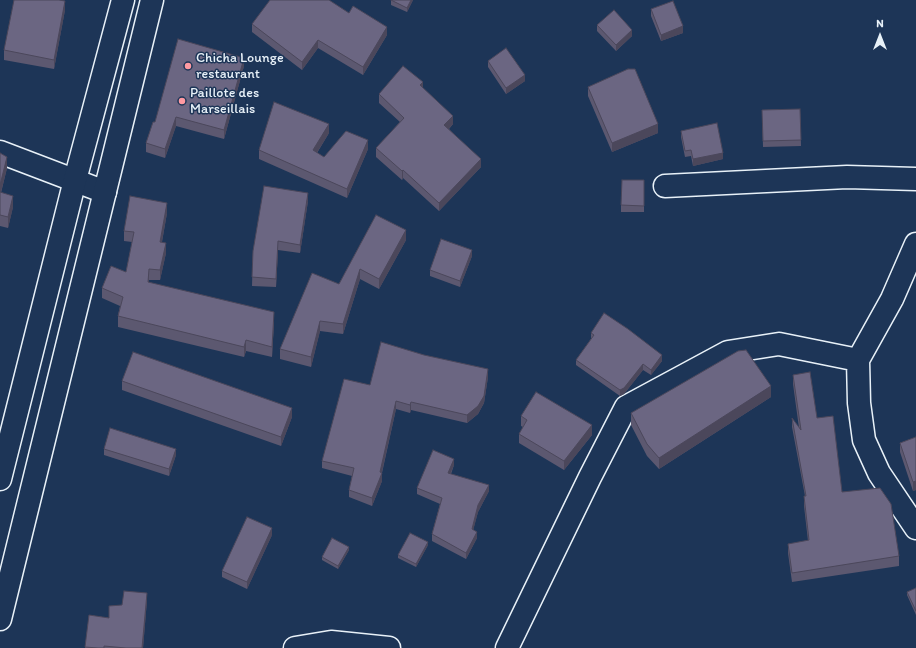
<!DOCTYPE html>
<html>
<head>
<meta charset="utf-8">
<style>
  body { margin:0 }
  #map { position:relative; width:916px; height:648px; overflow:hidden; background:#1d3557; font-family:Itim,sans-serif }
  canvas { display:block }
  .north { position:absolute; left:860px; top:16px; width:40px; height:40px; -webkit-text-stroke:3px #1d3557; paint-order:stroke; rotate:0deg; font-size:11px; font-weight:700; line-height:16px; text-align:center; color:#e8f1f8 }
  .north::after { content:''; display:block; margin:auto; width:14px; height:18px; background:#e8f1f8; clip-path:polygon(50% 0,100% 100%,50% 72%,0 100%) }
</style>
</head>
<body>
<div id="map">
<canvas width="916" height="648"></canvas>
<div class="north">N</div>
</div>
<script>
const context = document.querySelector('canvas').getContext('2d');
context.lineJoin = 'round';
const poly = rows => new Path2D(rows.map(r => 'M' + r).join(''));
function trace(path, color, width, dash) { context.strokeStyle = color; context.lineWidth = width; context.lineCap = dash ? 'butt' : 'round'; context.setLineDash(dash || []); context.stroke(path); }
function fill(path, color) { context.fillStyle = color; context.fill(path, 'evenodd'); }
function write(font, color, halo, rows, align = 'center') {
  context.font = font + ' Itim,sans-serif'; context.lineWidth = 3; context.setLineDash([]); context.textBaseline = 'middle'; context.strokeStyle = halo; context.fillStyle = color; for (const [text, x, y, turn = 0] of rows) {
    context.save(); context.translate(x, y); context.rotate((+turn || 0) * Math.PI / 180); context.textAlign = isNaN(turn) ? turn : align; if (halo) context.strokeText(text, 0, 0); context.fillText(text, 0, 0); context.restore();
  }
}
const street = poly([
  [0,152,105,192],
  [665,186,847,177,916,179],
  [916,244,892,299,858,360,859,403,864,440,879,473,916,528],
  [295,648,331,642,389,648],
  [507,648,590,477,626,407,728,352,779,344,858,360]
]);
const secondary = poly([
  [0,479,75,180,123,0],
  [0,619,152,0]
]);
const wall = poly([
  [391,0,413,0,407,12,391,5],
  [651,9,683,33,661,41,651,16],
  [65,10,54,69,4,60,4,50],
  [349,13,387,35,363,75,318,48,302,70,252,32,252,24],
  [597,25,632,36,616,51,597,31],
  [488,61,525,81,506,94,488,67],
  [244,66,224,139,176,126,165,158,146,152,146,143,155,122],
  [588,87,658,133,612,152,588,96],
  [423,88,453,124,449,129,481,167,439,211,403,178,402,180,376,157,376,148,400,122,379,103,379,94],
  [800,109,801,146,763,147,762,110],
  [681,131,723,159,693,166,691,156,685,157,681,137],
  [329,133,317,153,324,157,368,149,347,198,259,159,259,150],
  [0,153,7,168,1,193,13,207,8,228,0,226],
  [644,180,644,212,621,212,621,205],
  [308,201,300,253,278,250,276,287,252,286,253,251],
  [167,213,162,242,166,253,160,280,149,280,149,282,274,322,272,357,246,351,244,357,118,327,118,316,120,306,102,298,102,288,126,272,132,242,124,241,124,231],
  [376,215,406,240,379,289,360,279,343,334,320,331,311,367,280,359,280,349,339,284],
  [472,256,460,287,430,276,430,270],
  [591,333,662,361,651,375,643,370,624,394,620,396,576,365,576,360,591,339],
  [793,375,817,418,842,492,899,556,899,566,792,582,788,553,788,544,808,541,804,506,804,496,805,496,792,427,792,418,799,428,793,384],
  [488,377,484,403,478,414,467,423,411,410,410,413,396,409,382,473,382,481,372,506,349,497,349,490,352,476,322,468,322,461,370,385],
  [122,381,292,417,281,446,122,390],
  [771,397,659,469,647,456,631,425,631,413],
  [521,416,592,435,564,470,519,443,519,434,523,427,521,426],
  [916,437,916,490,913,491,900,452,900,443],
  [104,449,176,455,169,476,104,455],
  [454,465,451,474,489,491,478,512,473,530,477,538,466,559,432,541,432,534,440,504,417,494,417,488],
  [272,535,247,589,222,577,222,571],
  [428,545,416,567,398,558,398,555],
  [349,550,338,569,322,560,322,557],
  [916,588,916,615,907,595,907,592],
  [147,600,143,648,85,648,89,615,109,618,122,605]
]);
const shadedWall = poly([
  [411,0,413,0,407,12,407,8],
  [65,1,65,10,54,69,54,60],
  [683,26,683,33,661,41,661,35],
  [387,27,387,35,363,75,363,67],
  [632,30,632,36,616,51,616,45],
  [318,40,318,48,302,70,302,62],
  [244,58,244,66,224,139,224,130],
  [525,75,525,81,506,94,506,88],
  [423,82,423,91,420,85],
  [453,116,453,124,444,134,444,125],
  [176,117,176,126,165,158,165,149],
  [329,124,329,133,313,159,313,150],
  [658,124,658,133,612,152,612,143],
  [368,140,368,149,347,198,347,189],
  [723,153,723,159,693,166,693,159],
  [7,157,7,168,0,196,0,185],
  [481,159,481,167,439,211,439,203],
  [403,170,403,178,402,180,402,171],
  [308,193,308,201,300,253,300,245],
  [13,196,13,207,8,228,8,217],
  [167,203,167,213,160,252,160,242],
  [406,230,406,240,379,289,379,279],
  [278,241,278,250,276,287,276,279],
  [166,243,166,253,160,280,160,270],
  [472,250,472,256,460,287,460,281],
  [149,269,149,280,148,292,148,282],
  [360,269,360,279,343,334,343,324],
  [274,312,274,322,272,357,272,347],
  [320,321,320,331,311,367,311,357],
  [246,340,246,351,244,357,244,347],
  [662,355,662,361,651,375,651,370],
  [643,364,643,370,624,394,620,396,620,390],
  [488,369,488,377,484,403,478,414,467,423,467,415],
  [771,386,771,397,659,469,659,458],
  [396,401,396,409,381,476,382,473,382,481,372,506,372,498,380,472],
  [411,402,411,410,410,413,410,405],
  [292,408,292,417,281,446,281,437],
  [592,425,592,435,564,470,564,461],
  [176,449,176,455,169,476,169,469],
  [454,459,454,465,448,479,448,473],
  [916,481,916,490,913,491,913,482],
  [489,485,489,491,478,512,472,535,472,529,478,505],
  [272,528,272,535,247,589,247,582],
  [477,532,477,538,466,559,466,553],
  [428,542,428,545,416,567,416,564],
  [349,547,349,550,338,569,338,566],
  [147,593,147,600,143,648,142,648]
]);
const building = poly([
  [14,0,59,0,65,1,54,60,4,50,14,0],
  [270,0,329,0,349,13,353,6,387,27,363,67,318,40,302,62,252,24,270,0],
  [391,0,411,0,407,8,391,0],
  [673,1,683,26,661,35,651,9,673,1],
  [614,10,632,30,616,45,597,25,614,10],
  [178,39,244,58,224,130,176,117,165,149,146,143,153,122,155,122,178,39],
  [506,48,525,75,506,88,488,61,506,48],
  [403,66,423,82,420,85,453,116,444,125,481,159,439,203,403,170,402,171,376,148,404,118,379,94,403,66],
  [628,69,635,69,658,124,612,143,588,87,628,69],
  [274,102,329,124,313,150,324,157,346,131,368,140,347,189,259,150,274,102],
  [800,109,801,140,763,141,762,110,800,109],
  [717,123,723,153,693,159,691,150,685,151,681,131,717,123],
  [0,153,7,157,0,185,0,153],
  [622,180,644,180,644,206,621,205,622,180],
  [264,186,308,193,300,245,278,241,276,279,252,277,253,251,264,186],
  [0,192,13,196,8,217,0,215,0,192],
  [130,196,167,203,160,242,166,243,160,270,149,269,148,282,274,312,272,347,246,340,244,347,118,316,123,297,102,288,111,266,126,272,134,232,124,231,130,196],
  [376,215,406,230,379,279,360,269,343,324,320,321,311,357,280,349,312,273,339,284,376,215],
  [441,239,472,250,460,281,430,270,441,239],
  [604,313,628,329,662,355,651,370,643,364,624,388,620,390,576,360,594,335,591,333,604,313],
  [381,342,424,355,488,369,484,396,478,406,467,415,411,402,410,405,396,401,380,472,382,473,372,498,349,490,354,468,322,461,344,379,370,385,381,342],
  [746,350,771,386,659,458,647,444,631,413,738,351,746,350],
  [133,352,292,408,281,437,122,381,133,352],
  [810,372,817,418,833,416,842,492,880,488,891,504,899,556,792,573,788,544,809,540,804,496,806,496,792,418,801,430,793,375,810,372],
  [536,392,592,425,564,461,519,434,527,420,521,416,536,392],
  [110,428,176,449,169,469,104,449,110,428],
  [916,437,916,481,913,482,900,443,916,437],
  [433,450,454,459,448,473,489,485,478,505,472,529,477,532,466,553,432,534,442,498,417,488,433,450],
  [247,517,272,528,247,582,222,571,247,517],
  [410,533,428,542,416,564,398,555,410,533],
  [332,538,349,547,338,566,322,557,332,538],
  [916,588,916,611,907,592,916,588],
  [124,591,147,593,142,648,126,648,104,646,104,648,98,648,85,647,89,615,109,618,109,606,122,605,124,591]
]);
const markers = [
  [188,66,4,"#ff9aa2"],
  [182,101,4,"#ff9aa2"]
];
const poiNames = [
  ["Chicha Lounge",196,58],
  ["restaurant",196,74],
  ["Paillote des",190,93],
  ["Marseillais",190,109]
];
trace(street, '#e8f1f8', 25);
trace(secondary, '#e8f1f8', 25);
trace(street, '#1d3557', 22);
trace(secondary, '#1d3557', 22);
fill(wall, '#5c5870');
fill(shadedWall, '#4b475b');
fill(building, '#6b6682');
trace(building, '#4b475b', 1);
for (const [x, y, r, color] of markers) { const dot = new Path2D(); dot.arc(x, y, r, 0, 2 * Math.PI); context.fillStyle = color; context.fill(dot); trace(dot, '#1d3557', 1.5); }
write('14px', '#e8f1f8', '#1d3557', poiNames, 'left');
</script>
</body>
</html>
